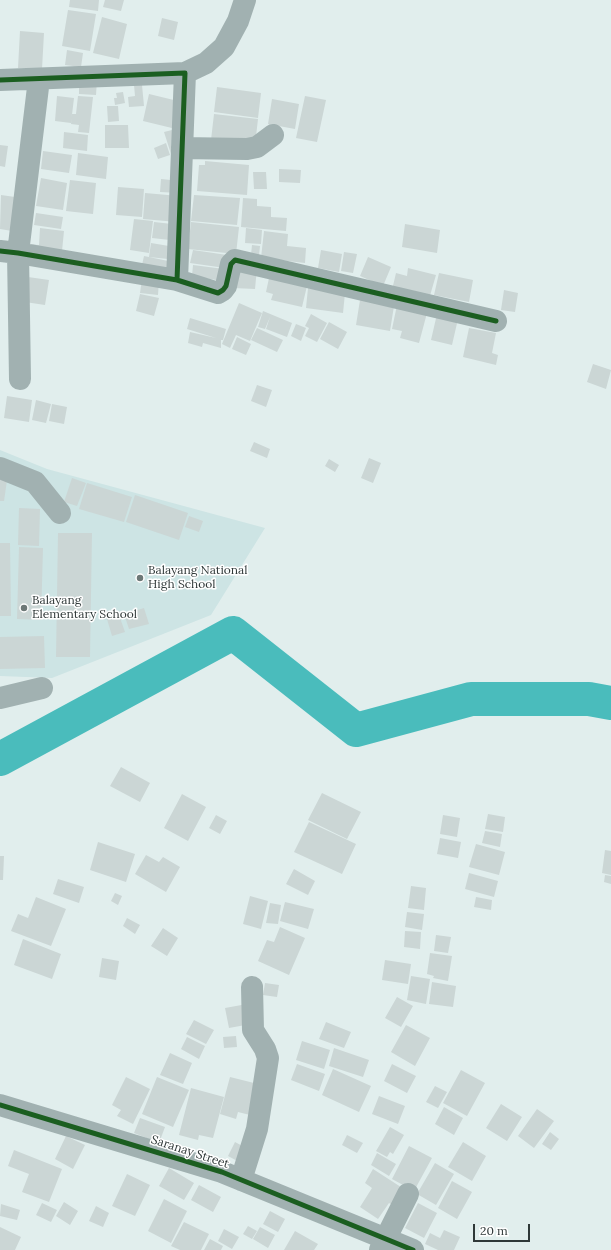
<!DOCTYPE html>
<style>
body{margin:0}
#map{position:relative;width:611px;height:1250px;overflow:hidden;background:#e1eeed;font-family:Lora,serif}
canvas{display:block}
.scale{position:absolute;left:473px;top:1224px;width:57px;height:18px;box-sizing:border-box;border:2px solid #2f3838;border-top:0;padding-left:5px;font-size:12px;line-height:14px;white-space:nowrap;color:#2f3838;-webkit-text-stroke:3px #fff;paint-order:stroke}
</style>
<div id="map">
<canvas width="611" height="1250"></canvas>
<div class="scale">20 m</div>
</div>
<script>
const ctx = document.querySelector('canvas').getContext('2d');
ctx.lineJoin = 'round';
function fill(path, color) { ctx.fillStyle = color; ctx.fill(path, 'evenodd'); }
const toPath = rows => new Path2D(rows.map(r => 'M' + r).join(''));
function stroke(path, color, width, dash) { ctx.strokeStyle = color; ctx.lineWidth = width; ctx.lineCap = dash ? 'butt' : 'round'; ctx.setLineDash(dash || []); ctx.stroke(path); }
function drawText(font, color, halo, rows, align = 'center') {
  ctx.font = font + ' Lora,serif'; ctx.lineWidth = 3; ctx.setLineDash([]); ctx.textBaseline = 'middle'; ctx.strokeStyle = halo; ctx.fillStyle = color; for (const [text, x, y, turn = 0] of rows) {
    ctx.save(); ctx.translate(x, y); ctx.rotate((+turn || 0) * Math.PI / 180); ctx.textAlign = isNaN(turn) ? turn : align; if (halo) ctx.strokeText(text, 0, 0); ctx.fillText(text, 0, 0); ctx.restore();
  }
}
fill(toPath([
 [0,450,47,469,265,528,211,615,52,678,0,676]
]), '#cde4e4');
stroke(toPath([
 [0,759,233,633,356,730,471,699,589,699,611,703]
]), '#4abcbc', 34);
fill(toPath([
 [70,0,99,0,98,11,69,7],
 [105,0,124,0,121,11,103,7],
 [68,10,96,14,90,51,62,46],
 [102,17,127,24,119,59,93,53],
 [162,18,178,22,174,40,158,36],
 [20,31,44,33,42,69,18,68],
 [67,50,83,53,81,67,65,65],
 [79,79,97,80,96,95,79,94],
 [134,85,142,85,144,106,129,107,128,97,135,96],
 [217,87,261,93,258,118,214,112],
 [123,92,125,103,115,105,114,98,117,98,116,93],
 [149,94,182,102,176,129,143,121],
 [57,96,74,98,71,123,55,121],
 [78,96,93,97,89,133,78,132,79,125,71,124,72,114,76,114],
 [305,96,326,100,317,142,296,138],
 [272,99,299,104,295,129,268,124],
 [107,106,118,106,119,121,108,122],
 [214,114,258,119,255,145,211,140],
 [105,125,128,125,129,148,105,148],
 [176,129,171,154,164,132],
 [64,132,88,135,87,151,63,148],
 [166,143,170,155,158,159,154,148],
 [0,145,8,146,5,167,0,166],
 [43,151,72,155,69,173,41,169],
 [78,153,108,157,106,179,76,175],
 [205,161,249,165,247,195,197,191,199,165,205,165],
 [279,169,301,170,300,183,279,182],
 [253,172,266,172,267,189,254,189],
 [41,178,67,183,63,210,36,206],
 [161,179,180,181,179,193,160,192],
 [70,180,96,183,93,214,66,211],
 [118,187,144,189,142,217,116,215],
 [145,193,179,196,177,222,143,219],
 [1,195,15,197,12,231,0,229],
 [194,195,240,198,237,225,191,221],
 [243,198,257,199,257,206,271,207,271,217,287,218,286,231,241,227],
 [36,213,63,217,61,229,34,225],
 [134,219,153,221,149,253,130,250],
 [154,222,172,224,170,240,152,238],
 [191,222,239,227,236,254,188,249],
 [405,224,440,230,437,253,402,247],
 [40,228,64,231,62,251,28,244,39,245],
 [246,228,262,230,261,244,245,243],
 [264,231,288,234,287,246,306,248,305,263,261,258],
 [151,243,169,246,168,259,149,257],
 [252,245,260,246,259,255,251,255],
 [193,250,227,255,225,268,190,263],
 [321,250,342,254,339,272,318,268],
 [344,252,357,254,353,273,341,271],
 [144,256,173,262,171,270,142,265],
 [368,257,391,267,383,286,360,276],
 [193,265,224,269,222,281,192,276],
 [234,266,257,268,255,289,233,288],
 [408,268,436,275,429,299,392,290,396,273,407,276],
 [439,273,473,280,469,302,434,295],
 [28,277,49,280,45,305,25,302],
 [269,278,307,286,302,307,271,300,273,294,266,292],
 [142,279,159,281,158,295,140,293],
 [308,288,345,293,343,313,306,308],
 [504,290,518,293,515,312,501,310],
 [140,294,159,298,154,316,136,311],
 [360,300,394,306,390,331,356,325],
 [239,303,262,313,250,341,236,335,230,348,222,344],
 [397,305,427,313,419,343,400,338,402,331,392,329],
 [263,311,292,323,287,337,266,329,270,317,265,329,258,327],
 [311,314,327,323,317,342,305,336,309,328,305,326],
 [437,314,458,319,452,345,431,340],
 [190,318,226,329,223,340,221,340,221,348,203,343,202,347,188,343,190,332,216,338,187,329],
 [329,322,347,332,338,349,320,339],
 [296,324,306,328,301,341,291,336],
 [257,328,283,340,277,352,251,340],
 [469,328,496,333,492,353,498,355,496,365,463,357],
 [237,337,251,344,246,355,232,349],
 [593,364,611,370,606,389,587,382],
 [257,385,272,390,266,407,251,401],
 [7,396,32,400,29,422,4,418],
 [36,400,51,404,46,423,32,420],
 [52,404,67,407,64,424,49,421],
 [254,442,270,449,267,458,250,451],
 [369,458,381,463,373,483,361,478],
 [329,459,339,465,335,472,325,466],
 [72,478,86,483,77,506,64,502],
 [0,480,7,480,4,501,0,501],
 [87,483,132,497,124,522,79,509],
 [135,495,188,513,179,540,126,522],
 [19,508,40,509,39,546,18,545],
 [189,516,203,521,199,532,185,527],
 [58,533,92,533,90,657,56,657],
 [0,543,10,543,11,616,0,616],
 [19,547,43,548,41,620,17,619],
 [144,608,149,624,129,629,124,614],
 [119,615,125,632,112,636,107,619],
 [44,636,45,668,0,669,0,637],
 [121,767,150,783,140,802,110,786],
 [322,793,361,812,347,839,308,820],
 [182,794,206,807,188,841,164,828],
 [488,814,505,817,503,832,485,829],
 [216,815,227,821,220,834,209,828],
 [443,815,460,818,457,837,440,834],
 [309,822,356,844,342,874,294,852],
 [485,831,502,834,500,847,482,843],
 [440,838,461,842,458,858,437,854],
 [98,842,135,854,126,882,90,870],
 [476,844,505,852,499,875,469,867],
 [605,850,611,851,611,875,602,873],
 [146,855,159,862,163,857,180,867,166,892,135,874],
 [0,856,4,856,3,880,0,880],
 [294,869,315,881,308,895,286,884],
 [469,873,498,881,494,897,465,889],
 [605,875,611,876,611,884,604,882],
 [58,879,84,887,79,903,53,894],
 [411,886,426,888,424,910,408,908],
 [115,893,122,896,118,905,111,901],
 [250,896,268,901,261,929,243,924],
 [36,897,66,909,51,946,11,931,18,914,28,918],
 [476,897,492,900,491,910,474,907],
 [285,902,314,909,308,929,280,921],
 [270,903,281,905,278,924,266,923],
 [407,912,424,914,422,930,405,927],
 [127,918,140,925,135,934,123,926],
 [280,927,305,938,289,975,258,961,267,940,274,942],
 [163,928,178,938,167,956,151,946],
 [405,931,421,932,420,949,404,947],
 [436,935,451,937,448,953,434,951],
 [23,939,61,954,52,979,14,965],
 [430,953,452,956,448,981,433,978,434,976,427,974],
 [102,958,119,961,116,980,99,977],
 [385,960,411,964,408,984,382,980],
 [411,976,430,979,426,1004,407,1000],
 [432,982,456,986,453,1007,429,1004],
 [265,983,279,985,277,997,263,995],
 [397,997,413,1006,401,1027,385,1018],
 [247,1004,251,1024,229,1028,225,1008],
 [194,1020,214,1030,206,1044,186,1034],
 [326,1022,351,1032,344,1048,319,1039],
 [406,1025,430,1038,415,1066,391,1052],
 [236,1036,237,1047,224,1048,223,1037],
 [187,1037,205,1046,199,1059,181,1049],
 [302,1041,330,1050,324,1069,296,1060],
 [334,1048,369,1060,363,1077,329,1066],
 [170,1053,192,1063,183,1084,160,1075],
 [297,1064,325,1074,319,1091,291,1080],
 [392,1064,416,1076,407,1093,384,1081],
 [333,1069,371,1086,359,1112,322,1095],
 [461,1070,485,1083,467,1116,443,1103],
 [126,1077,150,1089,133,1124,117,1116,121,1110,112,1105],
 [157,1077,189,1090,173,1127,142,1114],
 [230,1077,258,1084,250,1115,238,1112,236,1119,220,1114],
 [435,1086,447,1092,438,1108,426,1102],
 [191,1088,224,1097,213,1138,199,1135,198,1140,179,1135],
 [379,1096,405,1106,398,1124,372,1114],
 [501,1104,522,1117,507,1141,486,1128],
 [444,1107,463,1118,454,1135,435,1124],
 [537,1109,554,1121,534,1148,518,1136],
 [140,1118,165,1127,159,1143,134,1133],
 [390,1127,404,1135,393,1154,390,1152,387,1157,376,1151,379,1146,385,1150,379,1146],
 [550,1132,559,1139,551,1150,542,1144],
 [347,1135,363,1143,357,1153,342,1145],
 [66,1136,85,1145,73,1169,55,1159],
 [235,1142,248,1149,241,1163,228,1156],
 [463,1142,486,1156,472,1181,448,1167],
 [409,1146,432,1158,414,1191,392,1179],
 [14,1150,62,1169,49,1202,22,1192,29,1174,8,1166],
 [377,1153,396,1164,389,1176,371,1165],
 [435,1163,454,1174,436,1205,417,1194],
 [169,1168,194,1183,184,1200,159,1186],
 [373,1169,404,1189,394,1206,389,1203,378,1219,360,1207,372,1188,365,1183],
 [127,1174,150,1185,135,1216,112,1206],
 [452,1181,472,1192,457,1219,438,1208],
 [199,1185,221,1197,213,1212,191,1200],
 [164,1199,187,1211,171,1243,148,1231],
 [64,1202,78,1211,70,1225,56,1216],
 [42,1203,57,1210,51,1222,36,1215],
 [418,1203,437,1213,424,1238,405,1228],
 [1,1204,20,1210,17,1220,0,1216],
 [96,1206,109,1213,103,1227,89,1221],
 [270,1211,285,1219,278,1232,263,1224],
 [184,1222,209,1234,201,1250,180,1250,171,1246],
 [248,1226,257,1231,252,1239,243,1234],
 [0,1227,21,1237,15,1250,0,1250],
 [260,1227,275,1235,268,1248,253,1239],
 [224,1229,239,1237,232,1249,218,1241],
 [444,1230,460,1237,454,1250,438,1250,425,1244,430,1233,440,1238],
 [295,1231,318,1244,314,1250,284,1250],
 [210,1239,223,1246,221,1250,204,1250]
]), '#cbd6d5');
stroke(toPath([
 [185,73,206,63,224,47,238,21,245,0],
 [0,80,185,73,177,280,18,253,0,251],
 [182,148,247,149,257,147,273,135],
 [177,280,218,293,223,290,226,286,231,264,235,260,496,321],
 [20,379,18,253,39,79],
 [0,468,35,482,60,513],
 [0,698,42,688],
 [0,1105,222,1172,413,1250],
 [241,1180,257,1129,268,1058,265,1049,253,1030,252,987],
 [380,1250,408,1194]
]), '#a1b1b1', 22);
stroke(toPath([
 [0,80,185,73,177,280,18,253,0,251],
 [177,280,218,293,223,290,226,286,231,264,235,260,496,321],
 [0,1105,222,1172,413,1250]
]), '#1b5e20', 5);
for (const [x, y, r, color] of [
 [140,578,4,"#6d7877"],
 [24,608,4,"#6d7877"]
]) { const dot = new Path2D(); dot.arc(x, y, r, 0, 2 * Math.PI); ctx.fillStyle = color; ctx.fill(dot); stroke(dot, '#fff', 1.5); }
drawText('12px', '#2f3838', '#fff', [
 ["Balayang National",148,571],
 ["High School",148,585],
 ["Balayang",32,601],
 ["Elementary School",32,615]
], 'left');
drawText('12px', '#2f3838', '#fff', [
 ["Saranay Street",190,1152,18]
]);
</script>
